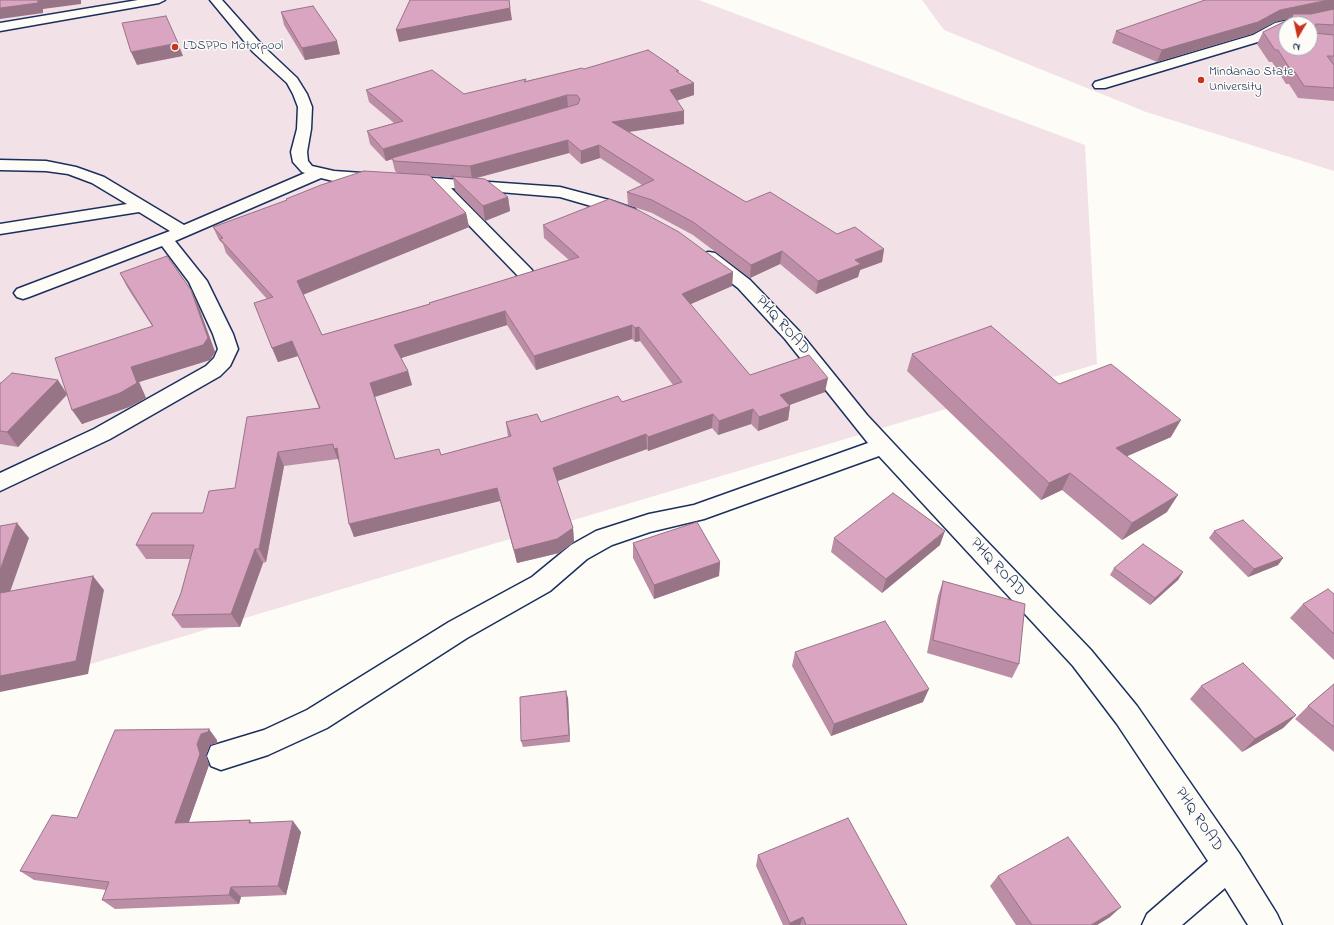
<!DOCTYPE html>
<style>
body{margin:0}
#map{position:relative;width:1334px;height:925px;overflow:hidden;background:#fdfcf7;font-family:"Indie Flower",sans-serif}
canvas{display:block}
.north{position:absolute;left:1278px;top:16px;width:40px;height:40px;box-sizing:border-box;background:#fdfcf7;border:1px solid #a3aaba;border-radius:50%;rotate:189deg;font-size:11px;font-weight:700;line-height:16px;text-align:center;color:#1b2f5e}
.north::after{content:'';display:block;margin:auto;width:14px;height:18px;background:#c8321e;clip-path:polygon(50% 0,100% 100%,50% 72%,0 100%)}
</style>
<div id="map">
<canvas width="1334" height="925"></canvas>
<div class="north">N</div>
</div>
<script>
const ctx = document.querySelector('canvas').getContext('2d');
ctx.lineJoin = 'round';
function fill(path, color) { ctx.fillStyle = color; ctx.fill(path, 'evenodd'); }
const toPath = rows => new Path2D(rows.map(r => 'M' + r).join(''));
function stroke(path, color, width, dash) { ctx.strokeStyle = color; ctx.lineWidth = width; ctx.lineCap = dash ? 'butt' : 'round'; ctx.setLineDash(dash || []); ctx.stroke(path); }
function drawText(font, color, halo, rows, align = 'center') {
  ctx.font = font + ' "Indie Flower",sans-serif'; ctx.lineWidth = 3; ctx.setLineDash([]); ctx.textBaseline = 'middle'; ctx.strokeStyle = halo; ctx.fillStyle = color; for (const [text, x, y, turn = 0] of rows) {
    ctx.save(); ctx.translate(x, y); ctx.rotate((+turn || 0) * Math.PI / 180); ctx.textAlign = isNaN(turn) ? turn : align; if (halo) ctx.strokeText(text, 0, 0); ctx.fillText(text, 0, 0); ctx.restore();
  }
}
fill(toPath([
 [0,0,699,0,1085,145,1097,364,0,691],
 [922,0,1334,0,1334,171,1146,112,944,30],
 [1286,24,1310,24,1310,48,1286,48]
]), '#f2e2e7');
const minor = toPath([
 [138,0,165,0,159,3,0,31,0,23,138,0],
 [210,0,222,0,263,46,297,78,307,94,312,107,311,129,307,152,308,161,312,166,334,171,560,187,609,200,635,209,637,212,635,215,629,217,560,197,451,188,531,269,534,273,531,277,525,278,519,277,432,187,333,181,321,178,175,241,207,281,233,334,238,349,230,366,220,376,110,439,0,491,0,473,94,429,206,366,214,358,218,349,213,334,189,282,162,246,29,297,23,299,17,297,14,293,17,289,170,231,139,212,0,234,0,224,127,204,92,183,68,174,46,171,0,170,0,160,46,161,76,167,104,177,184,225,305,173,302,172,293,162,291,152,297,129,298,107,293,94,287,83,253,52,210,0],
 [1334,10,1334,18,1305,24,1286,24,1286,28,1261,41,1105,88,1095,88,1093,85,1095,82,1253,35,1275,23,1334,10],
 [709,252,715,253,750,280,799,331,867,415,910,461,1091,650,1137,706,1239,853,1277,914,1282,925,1248,925,1225,888,1182,925,1142,925,1147,914,1208,861,1117,724,1073,666,879,456,704,519,650,532,612,545,587,559,550,591,467,638,327,728,268,755,221,770,211,766,207,756,211,746,264,730,307,710,449,622,532,577,571,545,596,531,649,514,694,505,868,443,785,339,738,288,703,261,700,257,703,253,709,252]
]);
stroke(minor, '#1b2f5e', 3);
fill(minor, '#fdfcf7');
fill(toPath([
 [1334,9,1334,101,1298,98,1289,84,1286,84,1272,62,1269,62,1257,44,1263,32,1291,18,1275,22,1252,34,1157,62,1112,43,1116,31],
 [281,12,340,54,305,60,284,25],
 [584,69,679,73,694,95,676,100,684,111,684,124,629,132,746,202,837,234,884,249,882,262,860,270,858,277,816,294,780,264,750,278,693,235,652,213,628,205,627,192,642,185,600,158,581,164,569,153,477,178,508,197,510,211,485,221,455,190,453,178,430,176,466,213,469,227,303,295,322,335,429,304,429,303,569,260,544,238,543,225,733,272,732,286,690,304,750,375,825,392,789,405,790,406,788,420,758,431,751,424,718,435,712,428,648,451,647,449,557,481,573,528,574,542,559,553,517,563,500,501,354,537,340,462,338,459,284,466,266,562,263,563,240,627,182,628,172,615,181,593,191,559,146,559,136,545,203,513,235,488,319,408,298,356,278,362,254,303,267,299,226,253,223,244,219,240,213,227,286,201,286,199,397,173,395,171,392,159,386,161,370,144,367,131,394,123,369,102,366,90,464,94,526,79,526,81],
 [507,325,536,370,632,339,635,342,640,341,673,385,622,402,541,422,506,422,508,437,441,455,395,459,375,397,412,385,408,371,401,358],
 [120,273,191,290,198,305,215,352,210,360,139,382,146,398,129,407,82,424,67,395,18,447,0,444,0,383,67,393,152,326,127,287],
 [912,354,1059,384,1171,437,1127,456,1167,512,1122,540,1062,490,1041,500,907,371],
 [1214,531,1283,558,1278,565,1248,577,1209,538],
 [834,538,940,545,882,593,831,552],
 [633,543,720,562,719,576,654,599,633,558],
 [1114,568,1183,572,1178,580,1150,605,1110,575],
 [943,581,1019,664,1012,678,927,653,938,596],
 [1334,594,1334,660,1290,618,1303,604],
 [795,652,923,702,831,736,792,666],
 [1334,684,1334,752,1295,719,1308,706],
 [1201,686,1296,715,1283,728,1242,752,1190,699],
 [568,698,570,742,523,747,521,741],
 [217,740,217,743,210,745,206,755,209,765,189,822,250,820,252,823,301,832,286,895,241,897,239,904,115,909,102,900,106,890,34,880,20,871,77,818],
 [758,855,907,925,783,925,756,866],
 [998,876,1110,917,1097,925,1016,925,990,886]
]), '#bb8ea6');
fill(toPath([
 [38,0,81,0,81,4,43,9,43,13,0,19,0,8],
 [509,0,512,20,399,42,396,30],
 [1328,0,1334,0,1334,9,1292,18,1293,14,1291,18,1275,22,1252,34,1157,62,1162,50,1280,10],
 [337,41,340,54,305,60,302,48],
 [178,43,183,56,137,65,131,52],
 [694,83,694,95,670,103,670,90],
 [567,95,568,108,386,161,383,149],
 [684,111,684,124,612,134,612,122],
 [568,140,569,153,472,179,470,166],
 [599,145,600,158,581,164,581,151],
 [508,197,510,211,485,221,483,206],
 [466,213,469,227,302,295,297,281],
 [884,249,882,262,860,270,858,277,816,294,818,281,855,260],
 [782,251,780,264,750,278,751,265],
 [733,272,732,286,682,308,682,294],
 [191,290,198,305,215,352,210,360,139,382,146,398,129,407,82,424,72,410,131,367],
 [505,311,507,325,398,359,394,345],
 [632,325,632,339,536,370,534,356],
 [639,327,640,341,635,342,635,328],
 [292,341,298,356,278,362,272,348],
 [408,371,412,385,374,397,370,383],
 [828,378,825,392,779,409,780,395],
 [58,380,67,394,18,447,7,432],
 [790,406,788,420,758,431,759,417],
 [753,409,751,424,718,435,719,421],
 [713,414,712,428,648,451,648,437],
 [1181,420,1171,437,1107,465,1116,448],
 [646,434,647,449,555,482,553,468],
 [337,448,339,463,334,449],
 [278,452,284,466,266,562,259,549],
 [1070,473,1062,490,1041,500,1049,483],
 [497,488,500,501,354,537,349,524],
 [1178,495,1167,512,1122,540,1132,523],
 [17,523,29,538,4,609,0,605,0,570],
 [573,528,574,542,559,553,517,563,514,550],
 [945,531,940,545,882,593,886,579],
 [255,549,263,563,240,627,231,614],
 [1283,558,1278,565,1248,577,1254,569],
 [720,562,719,576,654,599,654,585],
 [1183,572,1178,580,1150,605,1155,598],
 [93,576,104,590,88,674,0,692,0,676],
 [929,689,923,702,831,736,834,724],
 [566,691,568,698,570,742,569,735],
 [1296,715,1283,728,1242,752,1255,739],
 [209,729,217,740,217,743,210,745,206,755,209,765,185,833,175,823,197,744,201,734],
 [293,821,301,832,286,895,278,886],
 [231,887,241,897,239,904,229,895],
 [1121,907,1110,917,1097,925,1091,925],
 [803,917,800,925,789,925,790,923]
]), '#987487');
const building = toPath([
 [0,0,38,0,38,3,0,8,0,0],
 [410,0,509,0,510,8,396,30,410,0],
 [1205,0,1328,0,1280,10,1258,22,1162,50,1116,31,1205,0],
 [313,6,337,41,302,48,281,12,313,6],
 [1334,9,1334,25,1316,24,1314,33,1334,35,1334,56,1327,56,1334,65,1334,88,1304,86,1295,72,1292,72,1278,50,1275,50,1263,32,1292,18,1293,14,1311,14,1334,9],
 [1286,24,1310,24,1310,48,1286,48,1286,24],
 [166,16,178,43,131,52,122,23,166,16],
 [648,50,679,71,676,71,694,83,670,90,684,111,612,122,746,202,770,192,837,234,855,227,884,249,855,260,861,264,818,281,782,251,751,265,693,222,652,200,627,192,654,180,599,145,581,151,568,140,470,166,394,161,392,158,578,104,580,99,577,95,567,95,383,149,367,131,403,121,366,90,432,70,464,94,526,79,524,82,582,68,584,69,648,50],
 [364,171,429,175,466,213,297,281,322,335,430,304,429,303,579,257,543,225,609,199,638,210,679,232,733,272,682,294,750,375,809,355,828,378,780,395,790,406,759,417,753,409,719,421,713,414,648,437,646,434,553,468,573,528,557,539,514,550,497,488,349,524,337,448,334,449,333,444,278,452,259,549,255,549,231,614,172,615,181,593,194,545,136,545,152,513,203,513,209,491,235,488,247,417,320,408,292,341,272,348,254,303,273,297,220,239,223,238,213,227,287,200,286,199,321,185,364,171],
 [505,311,534,356,632,325,635,328,639,327,682,382,622,402,618,396,541,422,537,414,506,422,511,436,441,455,439,449,395,459,370,383,408,371,394,345,505,311],
 [452,176,485,179,508,197,483,206,452,176],
 [167,256,191,290,208,338,203,345,131,367,137,383,120,393,72,410,55,358,153,326,120,273,167,256],
 [991,326,1059,384,1111,364,1181,420,1116,448,1178,495,1132,523,1070,473,1049,483,912,354,991,326],
 [12,373,58,380,7,432,0,431,0,383,1,383,12,373],
 [893,493,945,531,886,579,834,538,893,493],
 [1243,520,1283,558,1254,569,1214,531,1243,520],
 [697,522,720,562,654,585,633,543,697,522],
 [17,523,0,570,0,526,17,523],
 [1143,544,1183,572,1155,598,1114,568,1143,544],
 [93,576,76,661,0,676,0,593,93,576],
 [943,581,1025,604,1019,664,933,640,943,581],
 [1328,589,1334,594,1334,634,1303,604,1328,589],
 [885,621,929,689,834,724,795,652,885,621],
 [1243,663,1296,715,1255,739,1201,686,1243,663],
 [1334,684,1334,727,1308,706,1334,684],
 [566,691,569,735,521,741,520,697,566,691],
 [209,729,208,732,201,734,197,744,200,754,175,823,250,820,249,823,293,821,278,886,231,887,229,895,102,900,109,882,20,871,52,815,77,818,115,730,209,729],
 [848,818,907,925,806,925,803,917,790,923,758,855,848,818],
 [1068,837,1121,907,1091,925,1032,925,998,876,1068,837]
]);
fill(building, '#d9a5c1');
stroke(building, '#987487', 1);
for (const [x, y, r, color] of [
 [175,47,4,"#c8321e"],
 [1201,80,4,"#c8321e"]
]) { const dot = new Path2D(); dot.arc(x, y, r, 0, 2 * Math.PI); ctx.fillStyle = color; ctx.fill(dot); stroke(dot, '#fdfcf7', 1.5); }
drawText('13px', '#1b2f5e', '#fdfcf7', [
 ["LDSPPO Motorpool",183,47],
 ["Mindanao State",1209,73],
 ["University",1209,88]
], 'left');
drawText('16px', '#1b2f5e', '#fdfcf7', [
 ["PHQ ROAD",782,326,48],
 ["PHQ ROAD",997,568,47],
 ["PHQ ROAD",1198,820,56]
]);
</script>
